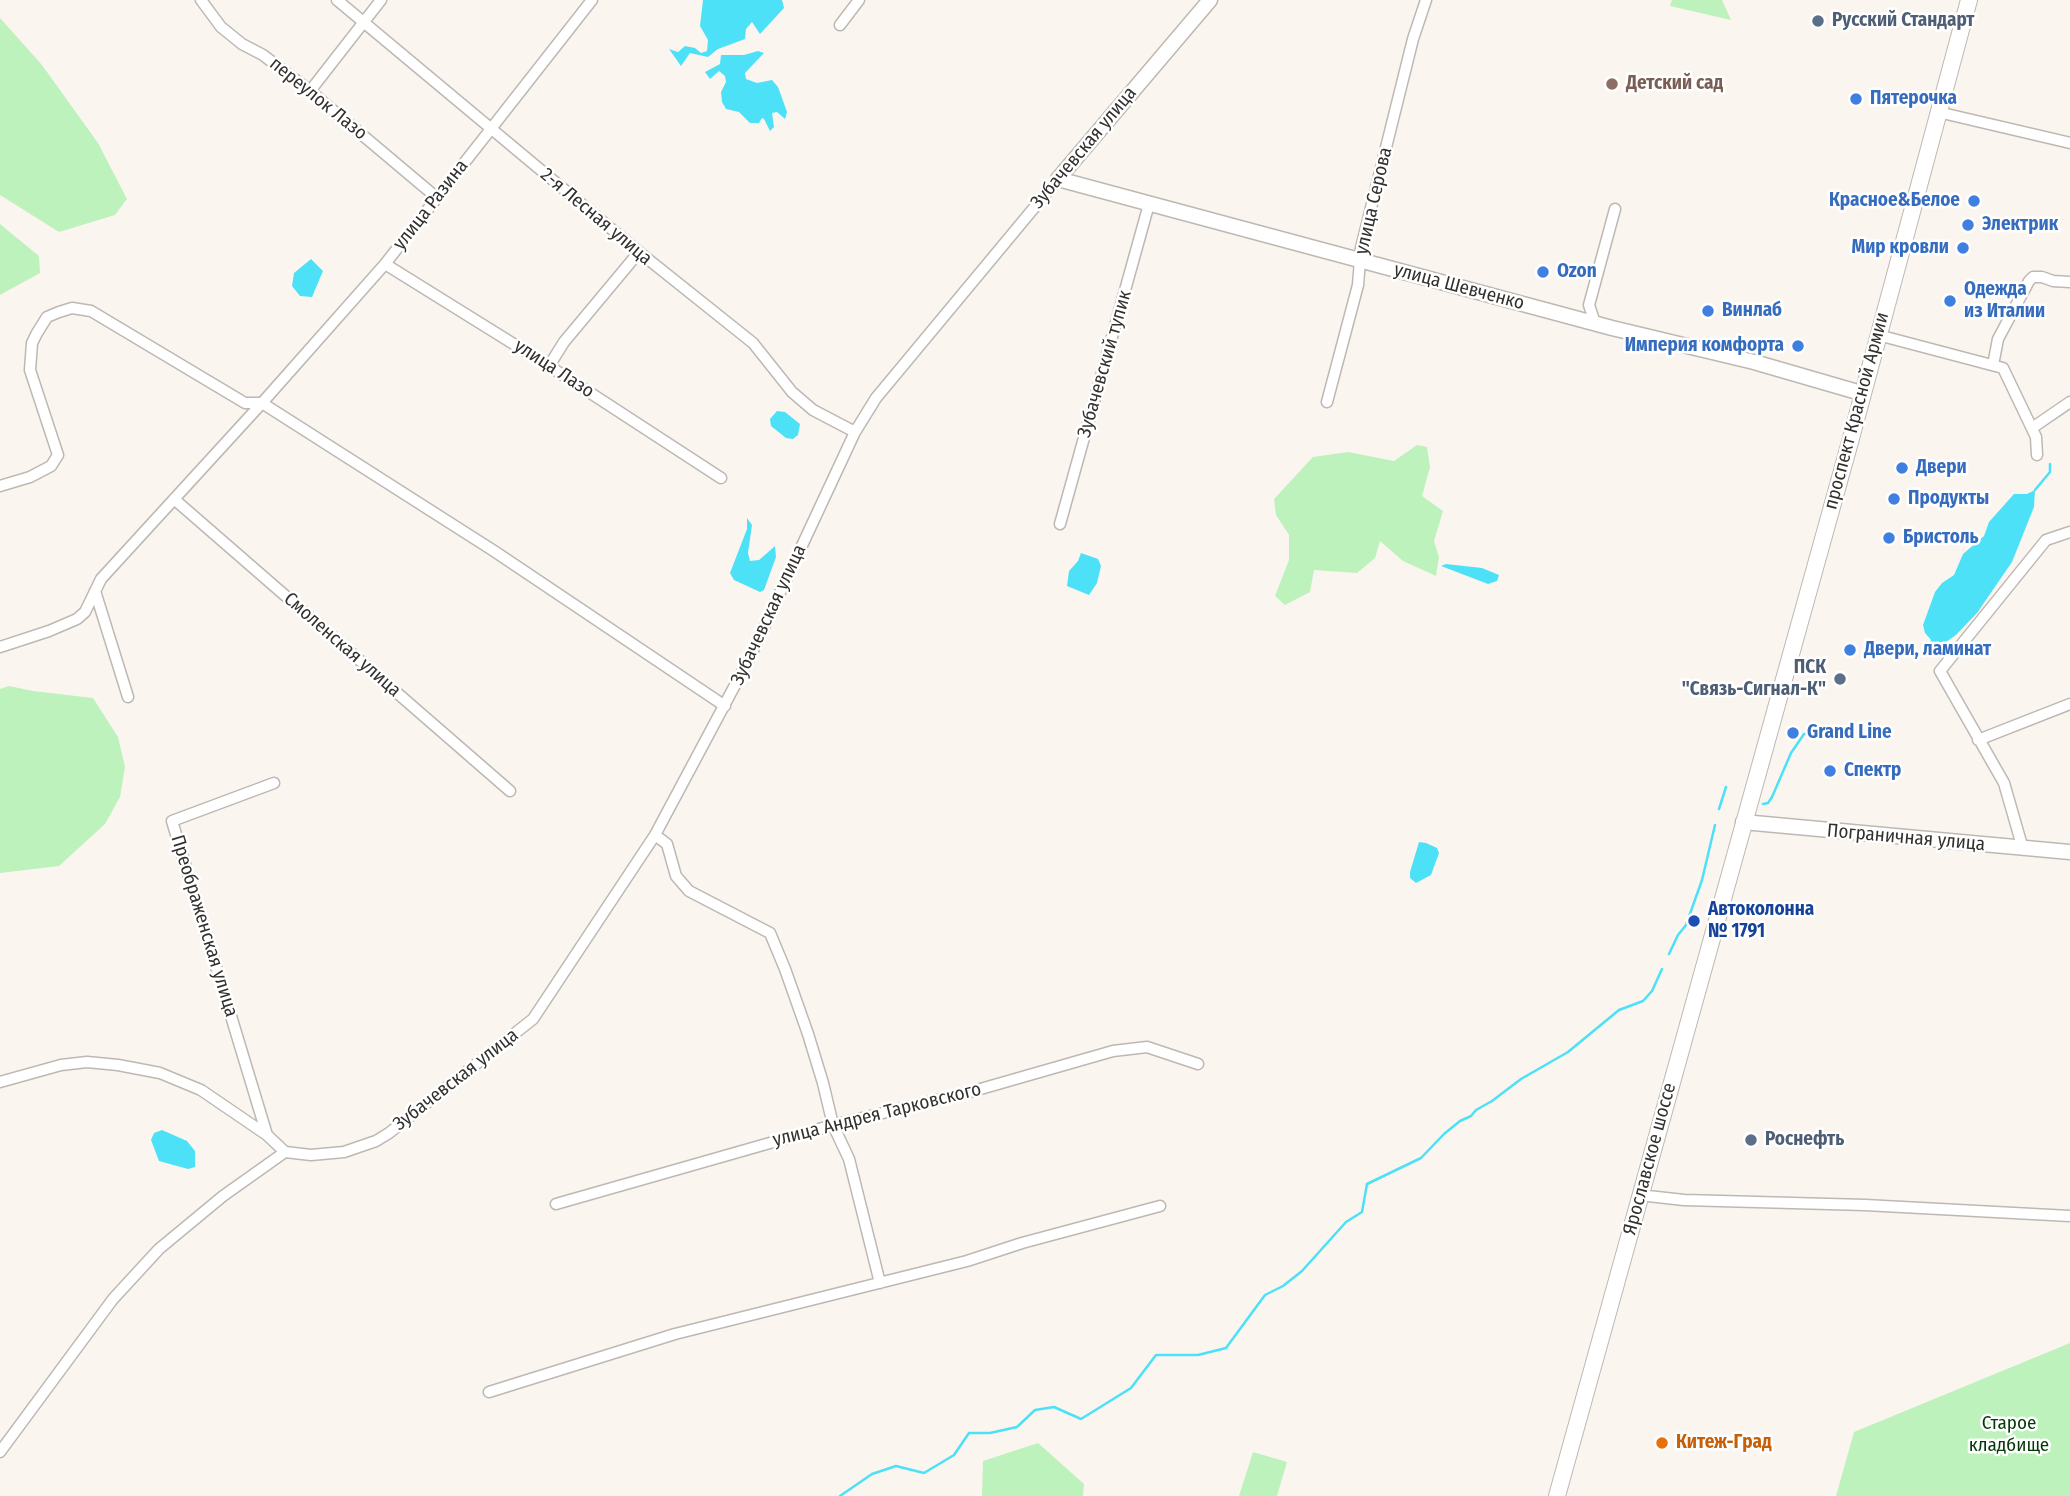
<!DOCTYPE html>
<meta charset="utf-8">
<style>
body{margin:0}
canvas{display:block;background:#fbf5f0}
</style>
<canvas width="2070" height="1496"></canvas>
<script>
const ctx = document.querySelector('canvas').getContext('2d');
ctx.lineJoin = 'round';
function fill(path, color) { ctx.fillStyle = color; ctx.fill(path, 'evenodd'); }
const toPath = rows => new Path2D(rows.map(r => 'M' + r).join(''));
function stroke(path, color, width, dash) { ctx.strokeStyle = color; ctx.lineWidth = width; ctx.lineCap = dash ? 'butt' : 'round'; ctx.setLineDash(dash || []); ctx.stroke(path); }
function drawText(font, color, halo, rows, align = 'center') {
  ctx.font = font + ' "Fira Sans Condensed",sans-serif'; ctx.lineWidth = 5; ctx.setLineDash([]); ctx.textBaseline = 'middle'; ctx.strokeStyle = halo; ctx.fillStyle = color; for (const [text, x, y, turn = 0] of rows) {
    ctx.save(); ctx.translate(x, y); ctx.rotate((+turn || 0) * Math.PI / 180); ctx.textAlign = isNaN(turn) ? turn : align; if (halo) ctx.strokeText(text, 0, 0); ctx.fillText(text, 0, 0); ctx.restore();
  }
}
fill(toPath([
 [1672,0,1722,0,1731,20,1670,6],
 [0,18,42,65,98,143,127,199,115,215,59,232,0,195],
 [0,224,39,256,40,273,0,295],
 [1417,445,1427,447,1430,467,1422,496,1443,511,1434,541,1439,557,1436,576,1403,561,1380,541,1375,558,1357,573,1314,570,1310,592,1285,605,1275,596,1289,560,1289,535,1276,515,1274,499,1313,457,1348,452,1394,461],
 [9,686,33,691,93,698,118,737,125,767,120,797,105,824,59,866,0,873,0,689],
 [2070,1343,2070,1496,1836,1496,1854,1432],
 [1038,1443,1084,1484,1083,1496,982,1496,983,1461],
 [1253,1452,1287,1462,1277,1496,1239,1496]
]), '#bdf2bc');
fill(toPath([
 [703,0,782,0,784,8,760,34,752,22,746,29,745,39,718,49,708,57,690,53,681,66,669,49,678,52,685,46,695,48,701,53,707,51,708,40,700,26],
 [758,51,764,53,745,73,746,79,757,83,772,80,778,87,787,112,785,119,777,112,772,113,774,127,770,131,764,119,762,118,759,123,750,123,739,112,726,109,722,102,721,92,726,82,725,76,719,71,710,79,705,72,720,64,721,55,744,55],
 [311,259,323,271,312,297,300,296,292,286,294,273],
 [777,411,785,412,800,424,798,435,793,439,786,438,771,426,770,419],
 [2035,490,2034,507,2012,562,1977,613,1956,635,1943,644,1932,641,1925,633,1923,625,1935,592,1942,583,1954,575,1963,554,1984,536,1989,522,2014,494,2027,494],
 [747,518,752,525,748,553,750,561,759,560,775,546,776,557,764,590,760,592,734,580,730,573,747,529],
 [1081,553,1098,559,1101,566,1097,583,1089,595,1067,586,1069,571,1078,561],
 [1446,564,1482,568,1499,575,1497,581,1488,584,1441,566],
 [1419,842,1426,843,1437,848,1439,853,1431,875,1416,883,1410,878,1410,872],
 [162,1130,187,1141,195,1151,195,1167,188,1169,159,1161,151,1140,154,1133]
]), '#4ce1f7');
stroke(toPath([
 [2035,490,2050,472,2050,464],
 [1926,649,1932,641],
 [1763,804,1768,803,1772,797,1791,753,1804,734,1813,734,1821,730],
 [1719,809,1726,787],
 [1669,954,1678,935,1686,925,1702,880,1715,825],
 [840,1496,872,1474,896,1466,924,1473,954,1455,969,1433,990,1433,1017,1427,1035,1410,1054,1407,1081,1419,1131,1388,1156,1355,1198,1355,1226,1348,1265,1295,1283,1286,1302,1271,1346,1222,1362,1212,1367,1184,1421,1158,1444,1134,1460,1121,1471,1116,1476,1110,1492,1101,1521,1079,1568,1052,1619,1010,1643,1001,1652,991,1662,969]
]), '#4ce1f7', 2.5);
const minor = toPath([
 [201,0,221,27,242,44,263,55,310,91,436,197],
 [337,0,639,252,753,343,792,392,813,410,855,432],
 [840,25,859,0],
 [310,91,381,0],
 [1938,112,2070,143],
 [385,264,549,366,721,478],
 [1595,323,1589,305,1615,209],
 [1878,335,2003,368,2036,437,2037,455],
 [1993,365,1998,339,2029,281,2033,277,2042,277,2053,281,2070,282],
 [549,366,564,342,639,252],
 [1327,402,1358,285,1361,248,1413,39,1426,0],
 [2032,428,2070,402],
 [0,486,30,477,51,466,58,455,30,370,32,343,37,333,47,317,59,312,72,308,91,311,245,403,262,403,494,551,725,706],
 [174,499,510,791],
 [1060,524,1149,204],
 [95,591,128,697],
 [0,647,49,631,77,619,85,612,101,579,262,403,385,264,592,0],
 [1978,740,2070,704],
 [655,835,667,844,676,876,689,891,770,933,785,969,808,1034,823,1083,833,1125,849,1159,880,1283],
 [2023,849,2004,783,1940,671,2046,540,2070,532],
 [0,1082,61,1065,87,1062,118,1065,160,1073,201,1090,267,1135,285,1152],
 [267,1135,172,821,274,783],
 [285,1152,311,1155,344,1152,376,1141,389,1133,533,1019,655,835,750,657,855,432,876,398,1058,179],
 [1639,1195,1684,1200,1865,1205,2070,1216],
 [556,1204,833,1125,970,1092,1113,1051,1147,1047,1198,1064],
 [489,1392,675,1334,967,1261,1022,1243,1160,1206],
 [0,1452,113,1299,159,1249,223,1196,285,1152]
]);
const tertiary = toPath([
 [1210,0,1058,179,1612,328,1754,362,1861,393],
 [1743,822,2070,852]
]);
const secondary = toPath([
 [1557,1496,1850,442,1969,0]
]);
stroke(minor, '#beb8b3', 13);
stroke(tertiary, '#beb8b3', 17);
stroke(secondary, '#beb8b3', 18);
stroke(minor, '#fff', 10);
stroke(tertiary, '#fff', 14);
stroke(secondary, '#fff', 16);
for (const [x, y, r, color] of [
 [1818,21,7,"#5c6f8a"],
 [1612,84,7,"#8d6e63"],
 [1856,99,7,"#3f7fe0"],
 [1974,201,7,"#3f7fe0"],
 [1968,225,7,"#3f7fe0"],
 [1963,248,7,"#3f7fe0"],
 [1543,272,7,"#3f7fe0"],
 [1950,301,7,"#3f7fe0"],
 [1708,311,7,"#3f7fe0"],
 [1798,346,7,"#3f7fe0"],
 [1902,468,7,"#3f7fe0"],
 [1894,499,7,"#3f7fe0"],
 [1889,538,7,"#3f7fe0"],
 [1850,650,7,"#3f7fe0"],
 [1840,679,7,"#5c6f8a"],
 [1793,733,7,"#3f7fe0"],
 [1830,771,7,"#3f7fe0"],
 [1694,921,7,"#1a4fb4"],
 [1751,1140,7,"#5c6f8a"],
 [1662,1443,7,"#e8710a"]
]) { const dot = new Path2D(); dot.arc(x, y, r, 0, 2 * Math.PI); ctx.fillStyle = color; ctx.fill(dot); stroke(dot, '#fff', 2.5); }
drawText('bold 19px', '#4e5e75', '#fff', [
 ["Русский Стандарт",1832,21],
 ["ПСК",1826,668,"right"],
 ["\"Связь-Сигнал-К\"",1826,690,"right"],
 ["Роснефть",1765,1140]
], 'left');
drawText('bold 19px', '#785e54', '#fff', [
 ["Детский сад",1626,84]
], 'left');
drawText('19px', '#33312e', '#fff', [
 ["переулок Лазо",318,99,39],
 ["Зубачевская улица",1084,148,-50],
 ["улица Серова",1374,201,-77],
 ["улица Разина",431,205,-52],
 ["2-я Лесная улица",596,217,40],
 ["улица Шевченко",1459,287,15],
 ["Зубачевский тупик",1105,364,-74],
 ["улица Лазо",554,369,33],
 ["проспект Красной Армии",1857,411,-75],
 ["Зубачевская улица",769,615,-65],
 ["Смоленская улица",342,645,41],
 ["Пограничная улица",1906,838,5],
 ["Преображенская улица",204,926,73],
 ["Зубачевская улица",456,1080,-38],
 ["улица Андрея Тарковского",877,1115,-14],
 ["Ярославское шоссе",1650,1159,-75]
]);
drawText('bold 19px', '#366cbe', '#fff', [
 ["Пятерочка",1870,99],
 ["Красное&Белое",1960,201,"right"],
 ["Электрик",1982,225],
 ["Мир кровли",1949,248,"right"],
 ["Ozon",1557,272],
 ["Одежда",1964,290],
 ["из Италии",1964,312],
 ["Винлаб",1722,311],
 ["Империя комфорта",1784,346,"right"],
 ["Двери",1916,468],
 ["Продукты",1908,499],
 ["Бристоль",1903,538],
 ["Двери, ламинат",1864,650],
 ["Grand Line",1807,733],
 ["Спектр",1844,771]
], 'left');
drawText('bold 19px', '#164399', '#fff', [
 ["Автоколонна",1708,910],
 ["№ 1791",1708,932]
], 'left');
drawText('19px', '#043908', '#fff', [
 ["Старое",2009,1424],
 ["кладбище",2009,1446]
]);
drawText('bold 19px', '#c56008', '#fff', [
 ["Китеж-Град",1676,1443]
], 'left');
</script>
